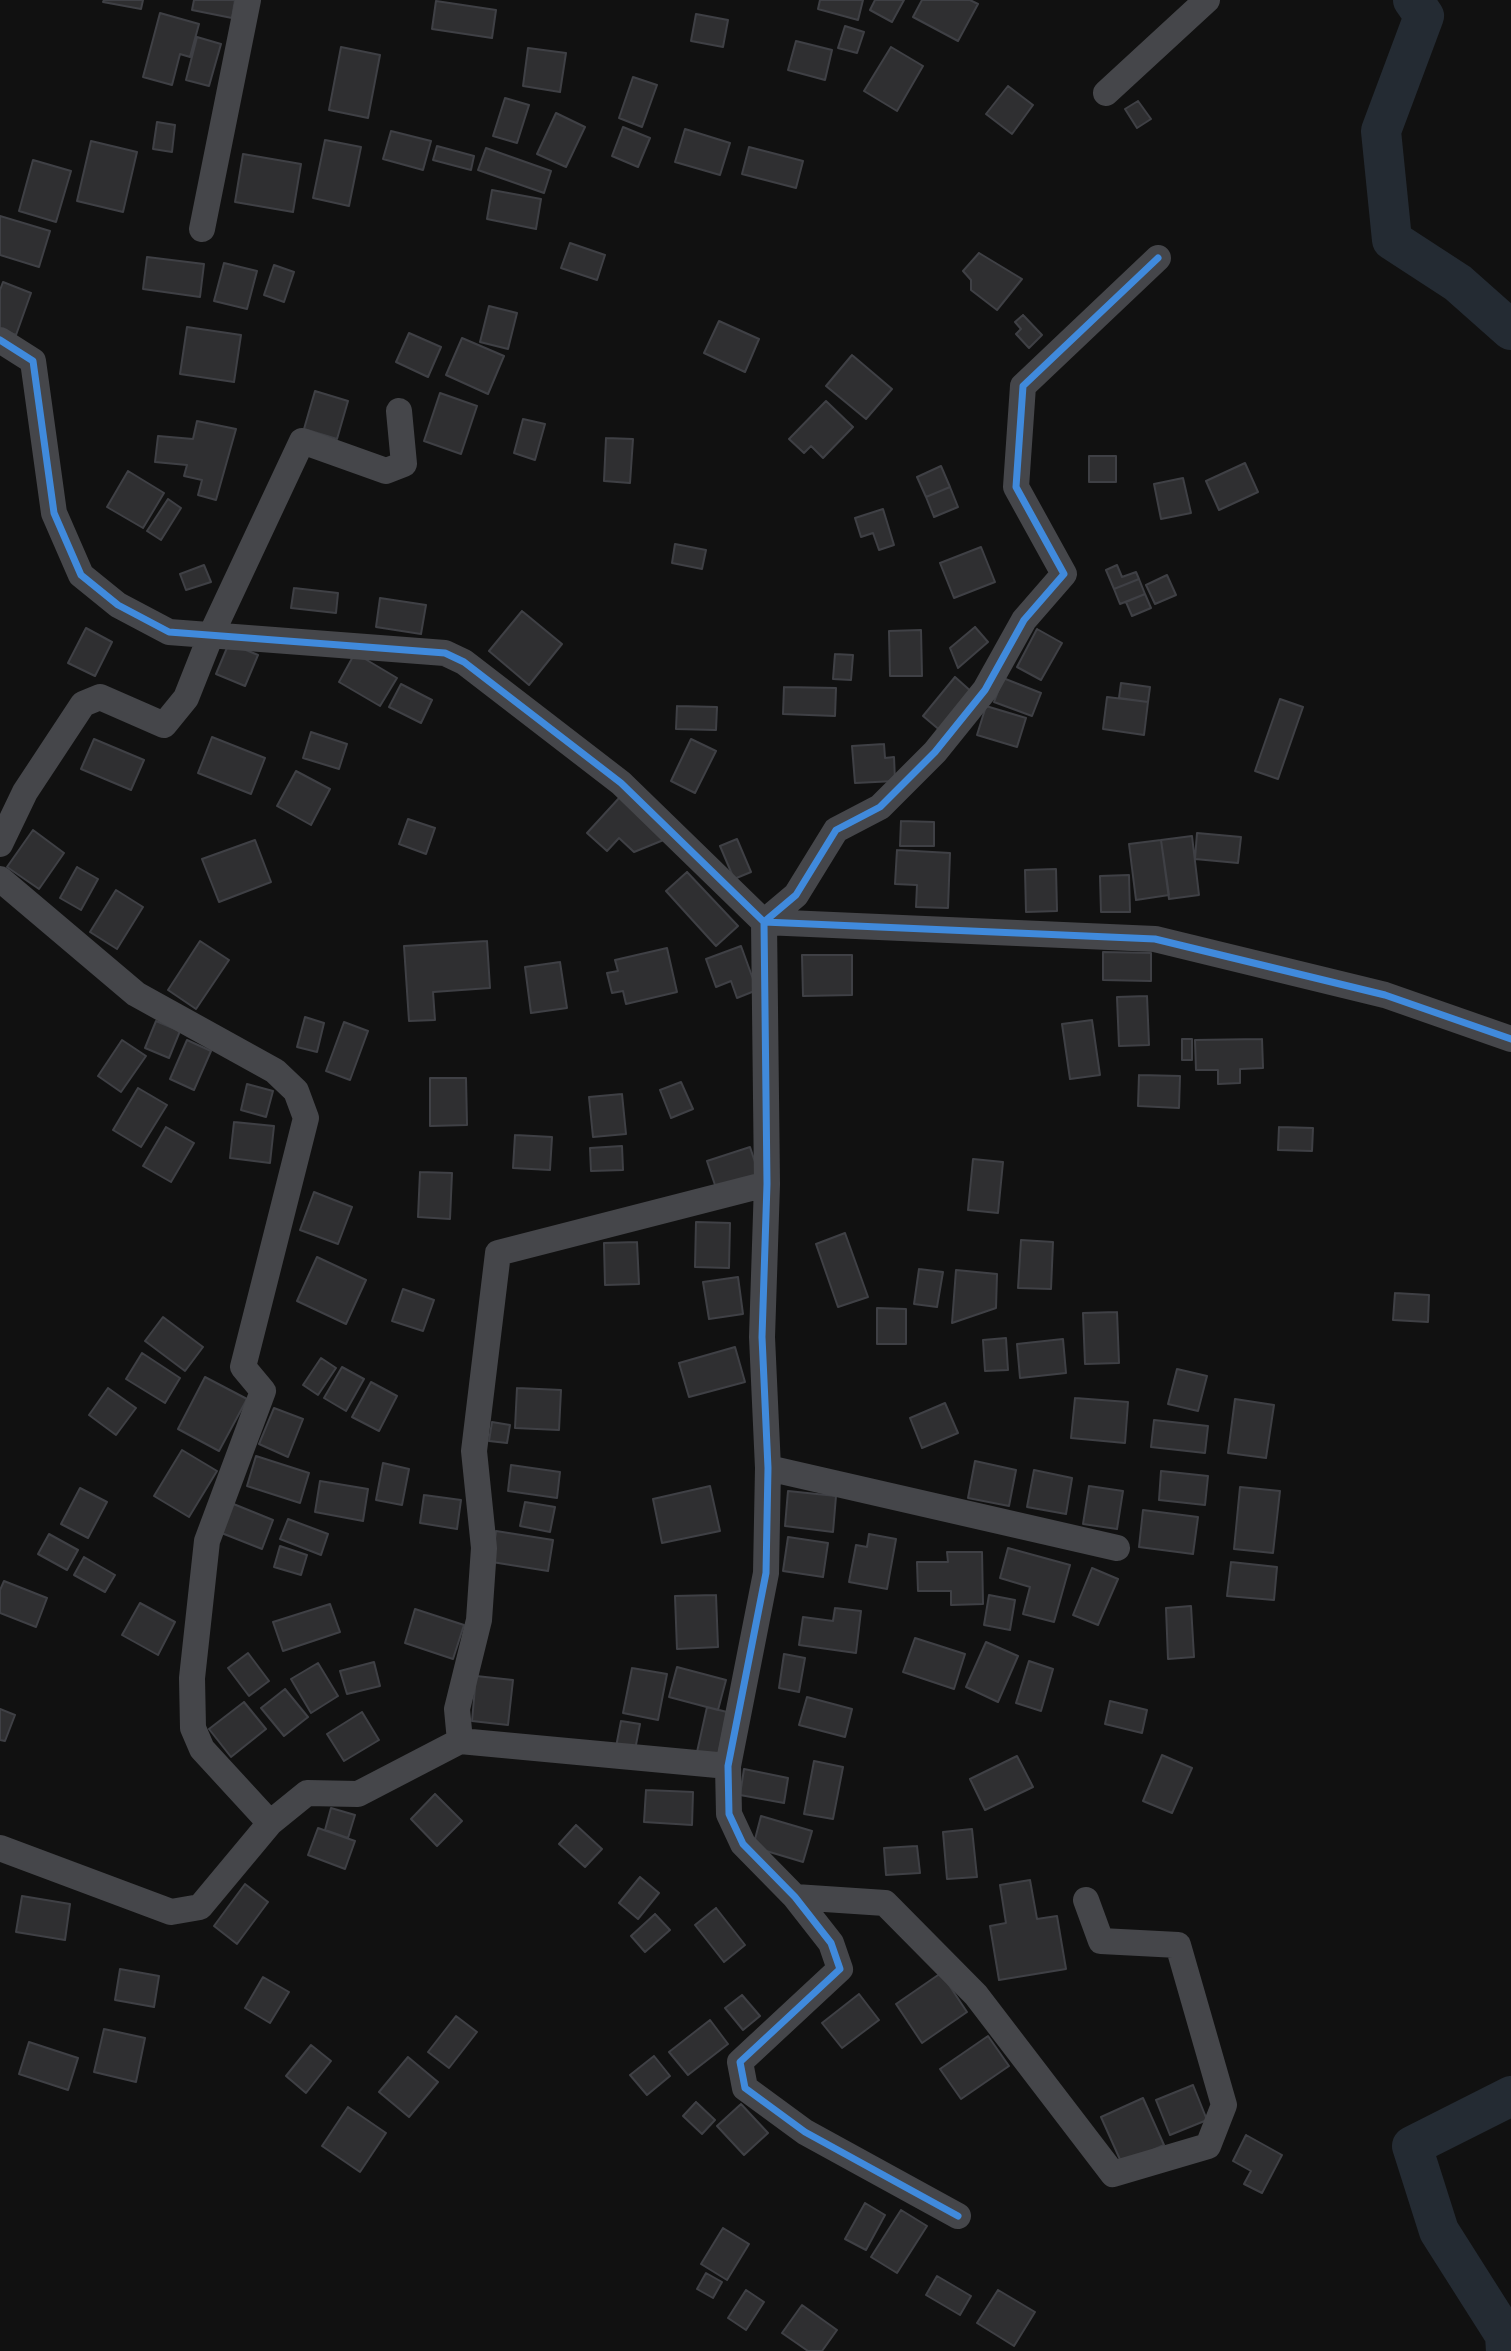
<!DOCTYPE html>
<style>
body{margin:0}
canvas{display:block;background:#111}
</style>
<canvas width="1511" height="2351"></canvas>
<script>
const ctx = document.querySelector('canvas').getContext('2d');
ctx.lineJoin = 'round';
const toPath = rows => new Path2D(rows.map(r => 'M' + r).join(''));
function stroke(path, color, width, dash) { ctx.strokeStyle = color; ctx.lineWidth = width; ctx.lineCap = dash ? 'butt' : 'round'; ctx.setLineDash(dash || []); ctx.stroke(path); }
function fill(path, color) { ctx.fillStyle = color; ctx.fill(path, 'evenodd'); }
stroke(toPath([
 [1413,0,1424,16,1381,131,1392,240,1458,283,1511,330],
 [1506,2351,1505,2335,1439,2231,1412,2146,1511,2096]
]), '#242b33', 40);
const building = toPath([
 [104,0,143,0,141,9,103,2,104,0],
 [194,0,235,0,232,18,192,10,194,0],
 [820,0,863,0,858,20,818,9,820,0],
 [875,0,904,0,892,22,870,10,875,0],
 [922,0,970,0,978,4,958,41,913,17,922,0],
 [436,1,496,10,492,38,432,29,436,1],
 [160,13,199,24,190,57,180,54,172,85,143,77,160,13],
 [696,14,728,20,723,47,691,41,696,14],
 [845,26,864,32,857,53,838,48,845,26],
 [197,37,221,44,209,86,186,80,197,37],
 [796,41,832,50,825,80,788,70,796,41],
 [341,47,380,55,368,118,329,110,341,47],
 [891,47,923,66,897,111,864,91,891,47],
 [528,48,566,53,560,92,523,86,528,48],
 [633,77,657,85,642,127,619,118,633,77],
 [1008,86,1033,105,1012,134,986,114,1008,86],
 [505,98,529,105,517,143,493,136,505,98],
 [1138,101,1151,119,1137,128,1125,109,1138,101],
 [556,113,585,127,566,167,537,154,556,113],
 [157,122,175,125,172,152,153,149,157,122],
 [623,127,650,138,638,167,612,156,623,127],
 [685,129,730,143,720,175,675,162,685,129],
 [391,131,431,141,423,170,383,159,391,131],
 [325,140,361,147,349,206,313,198,325,140],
 [91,141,137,152,123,212,77,201,91,141],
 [437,146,474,156,471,170,433,160,437,146],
 [749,147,803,161,796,188,742,174,749,147],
 [486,148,551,171,544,193,478,170,486,148],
 [243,154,301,164,293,212,235,202,243,154],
 [33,160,71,171,56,222,19,211,33,160],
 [492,190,541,199,536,229,487,219,492,190],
 [0,216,50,231,39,267,0,255,0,216],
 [570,243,605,255,597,280,561,268,570,243],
 [979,253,1022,279,997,310,971,290,971,280,963,271,979,253],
 [147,257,204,264,200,297,143,289,147,257],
 [224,263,257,271,247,309,214,301,224,263],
 [274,265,294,272,284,302,264,295,274,265],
 [3,282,31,293,16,335,0,329,0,290,3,282],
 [489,306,517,313,508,349,480,342,489,306],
 [1023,315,1042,335,1029,348,1016,334,1021,329,1015,322,1023,315],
 [719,321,759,339,745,372,704,353,719,321],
 [187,327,241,335,234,382,180,374,187,327],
 [409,333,441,347,428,377,396,362,409,333],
 [462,338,504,356,488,394,446,375,462,338],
 [852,355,892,389,866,419,826,386,852,355],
 [315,391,348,401,337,439,304,429,315,391],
 [440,393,477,406,461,454,424,441,440,393],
 [826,401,853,427,823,458,811,446,804,453,789,439,826,401],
 [523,419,545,424,535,460,514,453,523,419],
 [197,421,236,429,216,500,198,495,202,480,184,476,187,465,155,462,158,436,193,439,197,421],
 [606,438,633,439,630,483,604,481,606,438],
 [1089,456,1116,456,1116,482,1089,482,1089,456],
 [1245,463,1258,492,1219,510,1206,481,1245,463],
 [941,466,950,487,926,497,917,477,941,466],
 [128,471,164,493,143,528,107,507,128,471],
 [1183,478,1191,513,1161,519,1154,484,1183,478],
 [950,487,958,507,934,517,926,497,950,487],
 [168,499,181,508,161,540,147,531,168,499],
 [883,509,894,545,879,550,873,533,861,537,855,518,883,509],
 [675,544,706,550,702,569,672,563,675,544],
 [981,547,995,582,954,598,940,563,981,547],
 [204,565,211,582,186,590,180,574,204,565],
 [1117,565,1122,577,1136,572,1139,579,1114,589,1106,570,1117,565],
 [1167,575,1176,595,1155,604,1146,585,1167,575],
 [1139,579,1145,594,1120,604,1114,589,1139,579],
 [294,588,338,593,336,613,291,608,294,588],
 [1145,594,1151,608,1132,616,1126,602,1145,594],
 [380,598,426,605,421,634,376,627,380,598],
 [522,611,562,644,529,685,489,651,522,611],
 [975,627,988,642,958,668,950,648,975,627],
 [86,628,112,642,95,676,68,663,86,628],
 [1037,629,1062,643,1041,680,1017,667,1037,629],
 [921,630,922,676,890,676,889,631,921,630],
 [229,643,258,655,245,686,216,674,229,643],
 [355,653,397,678,380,706,339,682,355,653],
 [835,654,853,655,851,680,833,679,835,654],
 [955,677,974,694,942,732,923,716,955,677],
 [1003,678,1041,693,1032,716,994,702,1003,678],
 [1121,683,1150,687,1148,702,1119,698,1121,683],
 [401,684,432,700,421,723,389,707,401,684],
 [784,687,836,688,835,716,783,714,784,687],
 [1107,697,1148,702,1144,735,1103,729,1107,697],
 [1280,699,1303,707,1278,779,1255,771,1280,699],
 [677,706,717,707,716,730,676,729,677,706],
 [986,706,1026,718,1017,747,977,735,986,706],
 [311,732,347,744,339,769,303,758,311,732],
 [212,737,265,758,251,794,198,773,212,737],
 [94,739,144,760,131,790,81,769,94,739],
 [691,739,716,751,695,793,671,781,691,739],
 [884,744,885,758,894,757,895,781,855,783,852,746,884,744],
 [296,771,330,789,311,825,277,806,296,771],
 [620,797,666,839,634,852,619,838,607,851,587,833,620,797],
 [408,819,435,828,426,854,399,844,408,819],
 [901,821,934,822,934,846,900,846,901,821],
 [33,830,64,853,39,889,7,867,33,830],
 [1197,833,1241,837,1238,863,1195,859,1197,833],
 [1192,836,1199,895,1169,899,1161,840,1192,836],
 [737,839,751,872,734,879,720,846,737,839],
 [255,840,271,882,219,902,202,859,255,840],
 [1161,840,1169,895,1136,900,1129,844,1161,840],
 [897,850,950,853,948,908,916,907,917,885,895,884,897,850],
 [77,867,98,879,81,910,60,898,77,867],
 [1056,869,1057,911,1026,912,1025,870,1056,869],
 [687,872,738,926,716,946,666,891,687,872],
 [1129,875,1130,912,1101,912,1100,876,1129,875],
 [116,890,143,907,117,949,90,932,116,890],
 [200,941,229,960,196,1009,168,990,200,941],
 [487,941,490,988,433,992,435,1020,409,1021,404,946,487,941],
 [741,946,757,990,737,998,731,981,716,987,706,959,741,946],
 [667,948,677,992,626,1004,623,991,612,993,607,973,618,971,615,960,667,948],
 [1103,952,1151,953,1151,981,1103,980,1103,952],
 [802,955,852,955,852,995,803,996,802,955],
 [560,962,567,1008,531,1013,525,967,560,962],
 [1147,996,1149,1045,1119,1046,1117,997,1147,996],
 [305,1017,324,1023,317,1052,297,1047,305,1017],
 [1092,1020,1100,1075,1070,1079,1062,1024,1092,1020],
 [156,1021,180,1031,169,1058,145,1048,156,1021],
 [344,1022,368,1031,350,1080,326,1071,344,1022],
 [1182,1039,1192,1039,1192,1060,1182,1060,1182,1039],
 [1262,1039,1263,1068,1240,1069,1240,1083,1218,1084,1218,1070,1196,1070,1195,1040,1262,1039],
 [122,1040,146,1056,121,1092,98,1076,122,1040],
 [187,1040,211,1051,194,1090,170,1079,187,1040],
 [1139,1075,1180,1076,1179,1108,1138,1106,1139,1075],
 [430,1078,466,1078,467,1125,430,1126,430,1078],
 [681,1082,693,1109,671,1118,660,1090,681,1082],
 [247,1084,273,1091,266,1117,241,1110,247,1084],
 [138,1088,167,1105,141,1147,113,1130,138,1088],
 [622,1094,626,1134,593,1137,589,1097,622,1094],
 [234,1122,274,1126,270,1163,230,1158,234,1122],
 [166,1127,194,1143,171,1182,143,1166,166,1127],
 [1279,1127,1313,1128,1312,1151,1278,1150,1279,1127],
 [515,1135,552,1137,550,1170,513,1168,515,1135],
 [622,1146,623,1170,591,1171,590,1148,622,1146],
 [750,1147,760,1177,717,1191,707,1161,750,1147],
 [973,1159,1003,1162,998,1213,968,1210,973,1159],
 [420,1172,452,1173,450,1219,418,1217,420,1172],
 [314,1192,352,1207,338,1244,300,1230,314,1192],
 [696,1222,730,1223,729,1268,695,1267,696,1222],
 [845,1233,868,1297,838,1307,816,1244,845,1233],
 [1021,1240,1053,1242,1051,1289,1018,1288,1021,1240],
 [637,1242,639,1284,605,1285,604,1243,637,1242],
 [317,1257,366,1280,346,1324,297,1301,317,1257],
 [919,1269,943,1272,937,1307,914,1304,919,1269],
 [956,1270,997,1274,996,1308,952,1323,956,1270],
 [738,1277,743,1314,709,1319,703,1282,738,1277],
 [403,1289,434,1300,423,1331,392,1321,403,1289],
 [1395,1293,1429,1295,1428,1322,1393,1320,1395,1293],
 [877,1308,906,1309,906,1344,877,1344,877,1308],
 [1117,1312,1119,1363,1085,1364,1083,1313,1117,1312],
 [163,1317,203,1347,185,1371,145,1341,163,1317],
 [1006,1338,1008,1370,985,1371,983,1340,1006,1338],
 [1063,1339,1066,1373,1020,1378,1017,1344,1063,1339],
 [735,1347,745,1382,689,1397,679,1363,735,1347],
 [142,1353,180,1378,165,1403,126,1379,142,1353],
 [321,1358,336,1368,318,1395,303,1385,321,1358],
 [342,1367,364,1379,346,1411,324,1398,342,1367],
 [1177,1369,1207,1376,1198,1411,1168,1404,1177,1369],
 [205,1377,247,1399,219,1451,178,1429,205,1377],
 [371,1382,397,1396,379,1431,352,1417,371,1382],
 [108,1388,136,1408,116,1435,89,1415,108,1388],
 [517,1388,561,1390,559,1430,515,1428,517,1388],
 [1075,1398,1128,1402,1125,1443,1071,1438,1075,1398],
 [1235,1399,1274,1405,1266,1458,1228,1453,1235,1399],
 [945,1403,958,1433,922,1448,910,1418,945,1403],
 [274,1408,303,1419,288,1457,259,1444,274,1408],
 [1154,1420,1208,1426,1205,1453,1151,1447,1154,1420],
 [492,1422,510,1425,507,1443,489,1441,492,1422],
 [182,1450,217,1471,189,1517,154,1496,182,1450],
 [256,1456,309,1473,300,1503,247,1486,256,1456],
 [975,1461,1016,1470,1009,1506,968,1498,975,1461],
 [383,1463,409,1469,402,1505,376,1500,383,1463],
 [511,1465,560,1472,557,1498,508,1491,511,1465],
 [1034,1470,1072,1478,1066,1514,1027,1507,1034,1470],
 [1161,1471,1208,1476,1205,1505,1159,1500,1161,1471],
 [320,1481,368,1489,363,1521,315,1512,320,1481],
 [710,1486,720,1531,662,1543,653,1499,710,1486],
 [1089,1486,1123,1491,1117,1529,1083,1524,1089,1486],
 [1240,1487,1280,1491,1273,1553,1234,1549,1240,1487],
 [80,1488,107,1502,88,1538,61,1524,80,1488],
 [788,1491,836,1496,833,1532,785,1526,788,1491],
 [424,1495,461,1500,457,1529,420,1523,424,1495],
 [525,1502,555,1507,550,1532,520,1526,525,1502],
 [231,1503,273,1520,262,1549,219,1532,231,1503],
 [1143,1510,1198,1517,1193,1554,1139,1547,1143,1510],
 [288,1519,328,1534,321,1555,280,1539,288,1519],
 [496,1531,553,1540,548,1571,492,1562,496,1531],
 [49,1534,78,1550,67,1570,38,1554,49,1534],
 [869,1534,896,1539,887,1589,849,1582,856,1545,867,1547,869,1534],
 [788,1537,828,1543,823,1577,783,1571,788,1537],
 [280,1546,307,1555,301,1575,274,1567,280,1546],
 [1008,1548,1070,1565,1054,1622,1023,1614,1030,1587,1000,1578,1008,1548],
 [947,1552,982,1552,983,1604,951,1605,951,1591,918,1591,917,1562,948,1562,947,1552],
 [84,1557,115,1575,105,1592,74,1575,84,1557],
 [1231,1562,1277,1567,1274,1600,1227,1596,1231,1562],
 [1092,1568,1118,1579,1098,1625,1073,1615,1092,1568],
 [4,1581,47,1598,36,1627,0,1613,0,1590,4,1581],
 [716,1595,718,1647,677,1649,675,1596,716,1595],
 [989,1595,1015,1600,1010,1630,984,1625,989,1595],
 [140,1603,175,1622,158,1655,122,1635,140,1603],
 [330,1604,340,1632,283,1651,273,1622,330,1604],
 [1191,1606,1194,1657,1168,1659,1166,1608,1191,1606],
 [835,1608,861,1611,856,1653,799,1645,803,1617,833,1621,835,1608],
 [415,1609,464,1625,453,1659,405,1643,415,1609],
 [915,1638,965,1654,954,1689,903,1672,915,1638],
 [986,1642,1018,1656,998,1702,966,1687,986,1642],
 [248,1653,269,1681,249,1696,228,1668,248,1653],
 [784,1654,805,1658,799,1692,779,1688,784,1654],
 [1029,1661,1053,1669,1041,1711,1016,1703,1029,1661],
 [374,1662,380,1686,347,1694,340,1671,374,1662],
 [318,1663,338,1696,311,1713,291,1679,318,1663],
 [677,1667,726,1680,718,1710,669,1697,677,1667],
 [632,1668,667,1674,658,1720,623,1713,632,1668],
 [476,1676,513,1680,508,1725,472,1721,476,1676],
 [285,1689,308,1717,284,1736,261,1708,285,1689],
 [807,1697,852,1709,845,1737,799,1725,807,1697],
 [1110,1701,1147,1710,1142,1733,1105,1724,1110,1701],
 [244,1702,266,1729,231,1757,209,1729,244,1702],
 [707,1707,727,1712,718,1756,697,1752,707,1707],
 [0,1709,15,1715,5,1741,0,1740,0,1709],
 [362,1712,379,1740,344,1761,327,1734,362,1712],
 [621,1721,640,1724,635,1750,616,1747,621,1721],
 [1162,1755,1192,1768,1172,1813,1143,1801,1162,1755],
 [1017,1756,1033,1787,985,1810,970,1779,1017,1756],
 [814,1761,843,1767,833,1819,804,1814,814,1761],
 [744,1769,788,1778,784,1803,740,1795,744,1769],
 [646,1790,693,1792,692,1825,644,1822,646,1790],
 [435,1794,462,1821,437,1846,411,1819,435,1794],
 [331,1808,355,1815,348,1838,325,1830,331,1808],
 [761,1816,812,1831,803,1862,753,1847,761,1816],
 [576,1825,602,1849,585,1867,559,1844,576,1825],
 [318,1828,355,1841,345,1869,308,1855,318,1828],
 [972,1829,977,1877,947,1879,943,1832,972,1829],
 [917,1846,920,1873,886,1875,884,1848,917,1846],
 [640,1877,659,1893,638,1919,619,1903,640,1877],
 [1030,1880,1037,1919,1057,1916,1066,1969,999,1980,990,1926,1006,1923,1000,1885,1030,1880],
 [245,1884,268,1902,237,1944,214,1926,245,1884],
 [22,1896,70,1904,65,1940,16,1932,22,1896],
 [716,1908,745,1945,724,1962,695,1925,716,1908],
 [655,1914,670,1930,645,1952,631,1936,655,1914],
 [120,1969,159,1976,154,2007,115,2000,120,1969],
 [941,1973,967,2012,922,2043,896,2004,941,1973],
 [263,1977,289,1992,270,2023,245,2008,263,1977],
 [859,1994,879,2020,842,2048,822,2023,859,1994],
 [742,1995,760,2016,743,2030,725,2008,742,1995],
 [456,2016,477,2032,449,2068,428,2052,456,2016],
 [710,2020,728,2044,688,2075,669,2052,710,2020],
 [104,2029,145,2038,136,2082,94,2072,104,2029],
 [988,2036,1009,2066,961,2099,940,2069,988,2036],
 [29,2042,78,2058,68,2090,19,2074,29,2042],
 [311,2045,331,2061,306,2093,286,2076,311,2045],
 [654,2056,670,2076,647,2095,630,2075,654,2056],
 [408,2057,438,2082,409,2117,379,2092,408,2057],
 [1193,2085,1207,2120,1170,2135,1156,2100,1193,2085],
 [1143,2098,1164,2145,1122,2164,1101,2117,1143,2098],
 [696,2102,715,2120,702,2134,683,2116,696,2102],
 [741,2104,768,2133,744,2155,717,2126,741,2104],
 [348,2107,386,2133,360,2172,322,2146,348,2107],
 [1246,2135,1282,2155,1262,2193,1244,2184,1251,2171,1233,2161,1246,2135],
 [865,2203,885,2215,866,2250,845,2239,865,2203],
 [901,2210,927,2226,897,2273,871,2257,901,2210],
 [723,2228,749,2244,727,2280,701,2264,723,2228],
 [706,2273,722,2282,713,2298,697,2289,706,2273],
 [937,2276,971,2296,960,2315,926,2295,937,2276],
 [746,2290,764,2302,746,2330,728,2318,746,2290],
 [998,2290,1035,2312,1014,2346,977,2323,998,2290],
 [802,2305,837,2330,822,2351,808,2351,782,2333,802,2305]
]);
fill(building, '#2f2f31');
stroke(building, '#3f4045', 2);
stroke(toPath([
 [1106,93,1207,0],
 [202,229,248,0],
 [0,340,33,361,54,513,81,575,118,605,169,632,445,653,464,662,621,783,764,922,1155,939,1385,995,1511,1039],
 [0,844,25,792,83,704,100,697,164,725,186,698,211,635,302,441,386,471,404,464,399,411],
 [0,879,136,994,275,1071,296,1091,306,1118,243,1367,263,1391,207,1541,192,1678,193,1728,202,1749,270,1823],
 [768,1468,1117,1548],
 [460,1741,457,1709,479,1620,484,1548,474,1451,498,1253,767,1184],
 [0,1848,171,1912,200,1907,270,1823,307,1793,358,1794,460,1741,728,1766],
 [795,1897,885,1903,976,1995,1113,2174,1208,2146,1224,2105,1178,1945,1101,1941,1086,1900],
 [958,2216,805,2132,745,2088,740,2062,840,1969,831,1943,795,1897,743,1844,729,1814,728,1766,766,1573,768,1468,762,1337,767,1184,764,922,796,895,836,830,880,807,935,752,985,690,1024,620,1064,574,1016,487,1023,386,1158,258]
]), '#45464a', 26);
stroke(toPath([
 [0,340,33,361,54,513,81,575,118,605,169,632,445,653,464,662,621,783,764,922,1155,939,1385,995,1511,1039],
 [958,2216,805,2132,745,2088,740,2062,840,1969,831,1943,795,1897,743,1844,729,1814,728,1766,766,1573,768,1468,762,1337,767,1184,764,922,796,895,836,830,880,807,935,752,985,690,1024,620,1064,574,1016,487,1023,386,1158,258]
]), '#408adc', 7);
</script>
